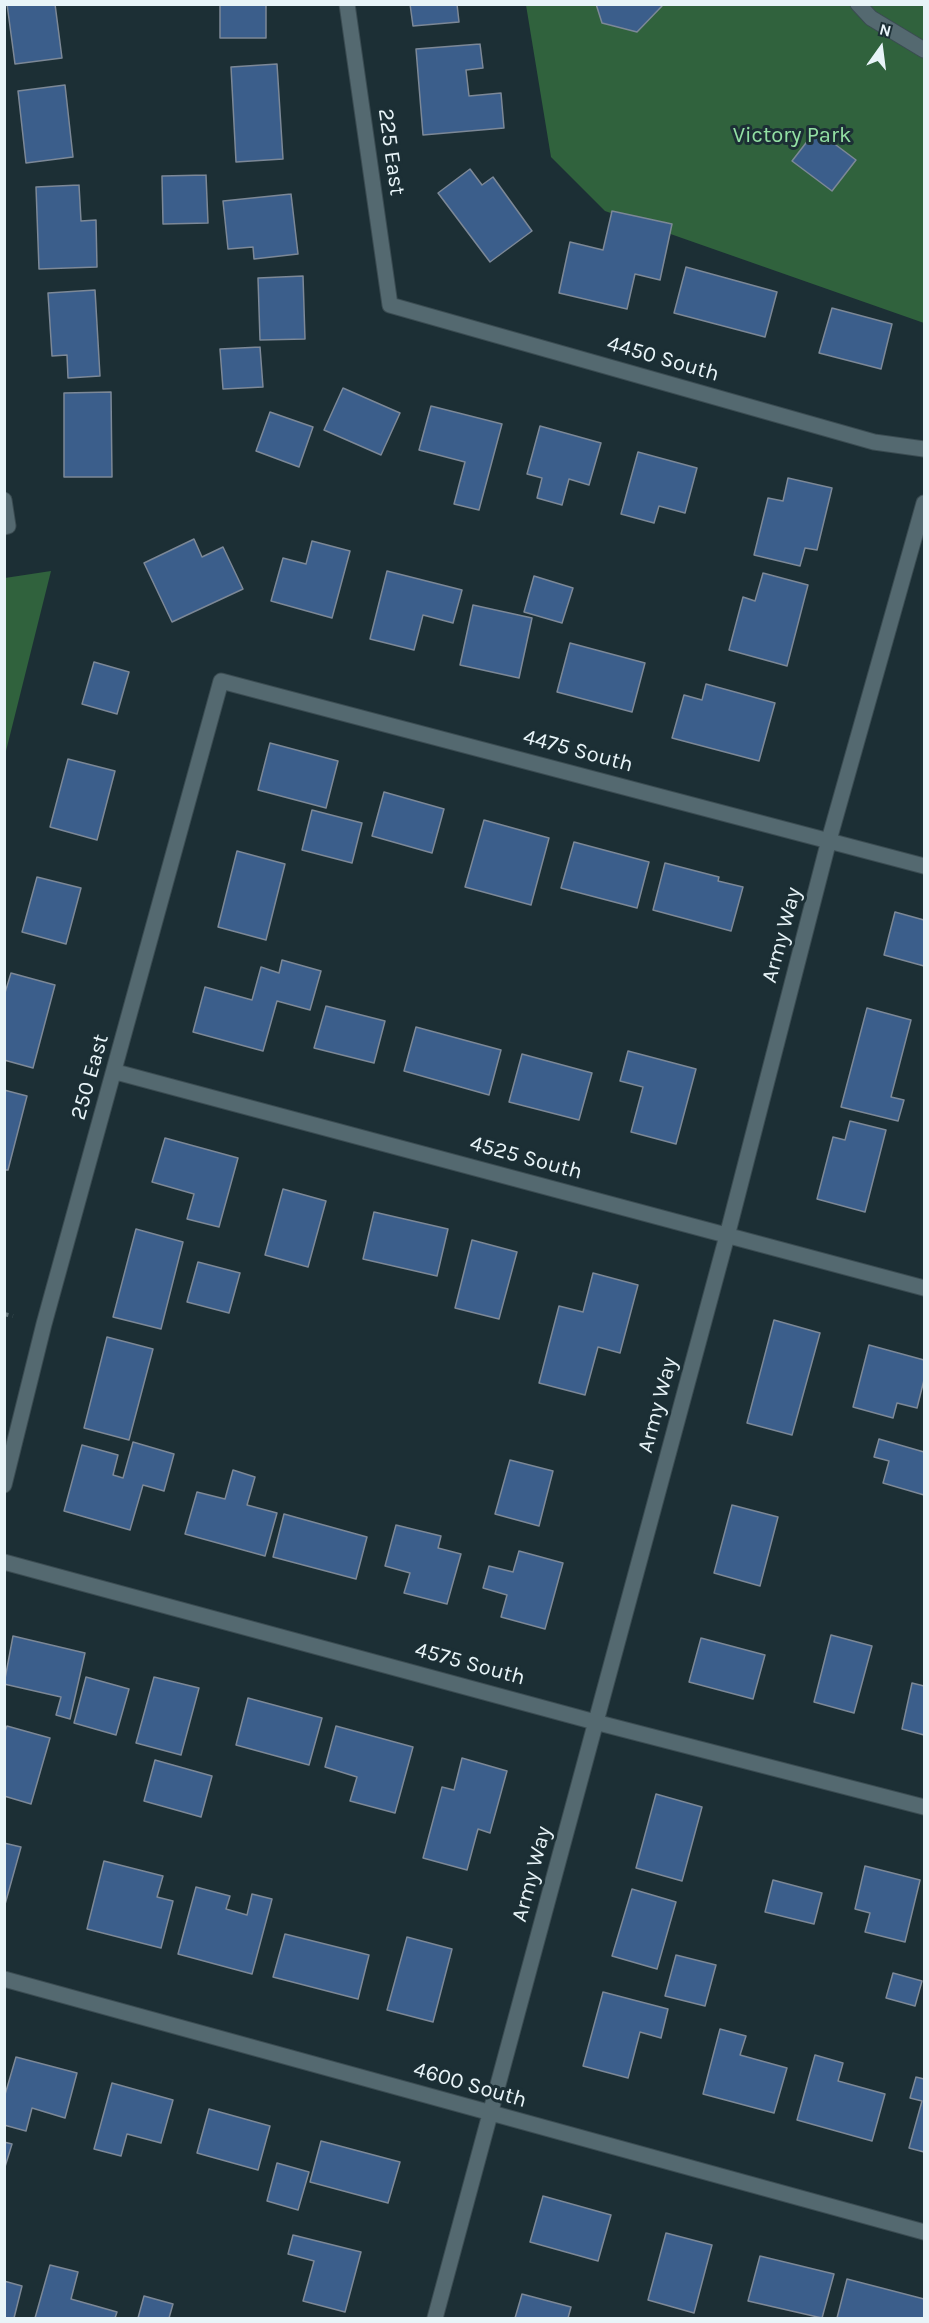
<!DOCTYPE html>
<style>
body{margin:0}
#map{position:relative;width:929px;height:2323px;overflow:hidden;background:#1c2f35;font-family:Karla,sans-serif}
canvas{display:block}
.frame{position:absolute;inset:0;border:6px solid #e8f4f8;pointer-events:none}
.north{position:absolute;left:851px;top:18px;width:60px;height:60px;-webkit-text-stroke:4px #1c2f35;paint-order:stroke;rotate:14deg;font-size:16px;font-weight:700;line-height:24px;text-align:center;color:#e8f4f8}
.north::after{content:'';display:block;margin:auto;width:21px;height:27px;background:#e8f4f8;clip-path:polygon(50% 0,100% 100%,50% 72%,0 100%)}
</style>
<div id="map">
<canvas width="929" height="2323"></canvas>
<div class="frame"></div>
<div class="north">N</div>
</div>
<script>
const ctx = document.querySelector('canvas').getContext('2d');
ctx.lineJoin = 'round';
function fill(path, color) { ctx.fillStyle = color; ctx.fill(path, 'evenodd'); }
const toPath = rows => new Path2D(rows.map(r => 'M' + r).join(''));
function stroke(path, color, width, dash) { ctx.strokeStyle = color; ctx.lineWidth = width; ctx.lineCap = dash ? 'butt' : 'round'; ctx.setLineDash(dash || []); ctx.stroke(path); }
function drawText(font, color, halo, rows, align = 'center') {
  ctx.font = font + ' Karla,sans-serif'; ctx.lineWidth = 6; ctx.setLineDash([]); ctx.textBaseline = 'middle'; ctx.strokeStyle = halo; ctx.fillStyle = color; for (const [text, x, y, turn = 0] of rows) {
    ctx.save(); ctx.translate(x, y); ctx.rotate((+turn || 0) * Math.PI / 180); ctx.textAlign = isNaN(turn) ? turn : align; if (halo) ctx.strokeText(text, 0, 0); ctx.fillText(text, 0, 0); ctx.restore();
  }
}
fill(toPath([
 [526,5,924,5,924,323,605,211,551,157],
 [51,571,5,755,5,578]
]), '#30623d');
const building = toPath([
 [7,4,55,4,62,58,15,64,7,4],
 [220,4,266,4,266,38,220,38,220,4],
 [410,4,457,4,459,22,413,26,410,4],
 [596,4,662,4,662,6,637,32,602,23,596,4],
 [480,44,483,68,466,70,469,96,501,93,504,128,423,135,416,49,480,44],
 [277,64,283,159,236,162,231,67,277,64],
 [65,85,73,157,26,163,18,91,65,85],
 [816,130,856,160,832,191,792,161,816,130],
 [470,169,482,185,493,177,532,231,490,262,438,193,470,169],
 [206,175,208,223,163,224,162,176,206,175],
 [79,185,81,221,96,220,97,267,39,269,36,187,79,185],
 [291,194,298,254,254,259,253,247,228,249,223,201,291,194],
 [612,211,672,224,660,280,635,274,627,309,559,293,570,242,603,250,612,211],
 [686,267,777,292,765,337,674,313,686,267],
 [303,276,305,339,260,340,258,278,303,276],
 [95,290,100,376,68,378,67,355,52,356,48,293,95,290],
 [832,308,892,324,881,369,819,353,832,308],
 [260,347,263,387,223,389,220,349,260,347],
 [343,388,400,413,381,455,324,430,343,388],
 [111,392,112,477,64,477,64,393,111,392],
 [431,406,502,424,479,510,454,504,465,462,419,450,431,406],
 [270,412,313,427,299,467,256,451,270,412],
 [540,426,601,443,589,485,569,479,562,505,537,498,542,478,527,474,540,426],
 [638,452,697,468,685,513,659,506,654,523,621,514,638,452],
 [788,478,832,488,817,550,805,548,800,566,754,555,768,498,783,501,788,478],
 [194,539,202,557,223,547,243,589,172,622,144,563,194,539],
 [312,541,350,551,332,618,271,601,283,558,306,564,312,541],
 [387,571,462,590,453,623,423,615,414,650,370,639,387,571],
 [763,573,808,585,787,666,729,650,743,597,755,601,763,573],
 [534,576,573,588,562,623,524,612,534,576],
 [473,605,532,618,519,678,460,665,473,605],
 [570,643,645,663,632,712,557,692,570,643],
 [94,662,129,672,117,714,82,704,94,662],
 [706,684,775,703,759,761,672,738,684,695,702,700,706,684],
 [270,743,338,761,326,808,258,790,270,743],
 [68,759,115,771,97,840,50,827,68,759],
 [384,792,444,809,432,853,372,836,384,792],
 [312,810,362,823,352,863,302,850,312,810],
 [484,820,549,838,531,905,465,887,484,820],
 [574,842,649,862,637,908,561,888,574,842],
 [237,851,285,864,266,940,218,927,237,851],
 [665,863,719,877,718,881,743,887,731,931,653,910,665,863],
 [37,877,81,888,66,944,22,932,37,877],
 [895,912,924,920,924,966,884,955,895,912],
 [282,960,321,971,310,1010,277,1001,263,1051,193,1032,205,987,252,1000,261,967,279,973,282,960],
 [11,973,55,985,33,1068,4,1060,4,996,11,973],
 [326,1006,385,1021,374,1063,314,1048,326,1006],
 [867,1008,911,1020,891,1097,904,1100,898,1121,841,1107,867,1008],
 [416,1027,501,1050,489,1095,404,1071,416,1027],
 [628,1051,696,1069,676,1144,631,1132,643,1087,620,1081,628,1051],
 [522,1054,592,1073,579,1120,509,1102,522,1054],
 [4,1090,27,1096,8,1170,4,1170,4,1090],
 [850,1121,886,1130,865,1212,817,1199,833,1137,845,1140,850,1121],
 [165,1138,238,1158,219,1227,187,1219,194,1194,152,1182,165,1138],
 [283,1189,326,1201,308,1267,265,1255,283,1189],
 [374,1212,448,1229,437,1276,363,1259,374,1212],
 [136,1229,183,1242,161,1329,113,1317,136,1229],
 [472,1240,517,1252,499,1319,455,1308,472,1240],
 [198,1262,240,1273,229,1313,187,1302,198,1262],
 [593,1273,638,1285,620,1353,598,1347,585,1395,539,1383,559,1306,583,1312,593,1273],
 [774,1320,820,1333,792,1435,747,1423,774,1320],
 [107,1337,153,1349,129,1440,84,1428,107,1337],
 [869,1345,924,1360,924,1380,917,1408,897,1403,893,1418,853,1407,869,1345],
 [879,1439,924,1452,924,1495,883,1483,889,1461,874,1457,879,1439],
 [133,1442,174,1454,164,1491,143,1485,130,1530,64,1511,82,1445,118,1455,113,1475,123,1478,133,1442],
 [510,1460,553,1471,539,1526,495,1514,510,1460],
 [233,1470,255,1477,247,1505,277,1513,265,1556,185,1534,197,1492,225,1499,233,1470],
 [732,1505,778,1517,760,1586,714,1573,732,1505],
 [284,1514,367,1537,356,1579,273,1557,284,1514],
 [396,1525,441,1536,438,1548,461,1554,447,1604,404,1593,410,1573,385,1566,396,1525],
 [519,1551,563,1563,545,1629,501,1617,507,1595,483,1588,489,1566,513,1572,519,1551],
 [831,1635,872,1646,854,1713,814,1702,831,1635],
 [13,1636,85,1653,70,1719,56,1715,61,1697,4,1684,13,1636],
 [701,1638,765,1655,753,1699,689,1682,701,1638],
 [86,1677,129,1689,116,1735,74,1723,86,1677],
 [154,1677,199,1688,181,1755,136,1743,154,1677],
 [912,1683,924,1686,924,1735,902,1729,912,1683],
 [248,1698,322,1718,309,1765,236,1745,248,1698],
 [7,1726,50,1738,31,1804,4,1796,4,1734,7,1726],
 [336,1726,413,1747,395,1813,350,1801,357,1777,325,1767,336,1726],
 [462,1758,507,1771,490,1833,478,1829,467,1870,423,1858,442,1787,454,1790,462,1758],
 [155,1760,212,1776,201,1817,144,1801,155,1760],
 [656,1794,702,1807,682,1881,636,1868,656,1794],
 [4,1843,21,1847,4,1908,4,1843],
 [104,1861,163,1876,157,1897,173,1901,161,1948,87,1929,104,1861],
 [865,1866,920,1880,905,1942,865,1932,870,1913,855,1909,865,1866],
 [773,1880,822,1893,814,1924,765,1912,773,1880],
 [196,1887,230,1896,226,1909,247,1915,252,1894,272,1899,252,1974,178,1954,196,1887],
 [632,1889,676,1902,657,1969,612,1956,632,1889],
 [285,1934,369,1955,358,1999,273,1977,285,1934],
 [407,1937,452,1949,433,2022,387,2010,407,1937],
 [676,1955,716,1965,705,2006,665,1996,676,1955],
 [893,1973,922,1981,915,2006,886,1998,893,1973],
 [603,1992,668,2009,661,2038,640,2032,628,2078,583,2066,603,1992],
 [720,2029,746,2036,740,2055,787,2068,774,2113,703,2094,720,2029],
 [815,2055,843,2063,838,2081,885,2094,872,2141,797,2120,815,2055],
 [16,2057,77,2073,65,2118,32,2108,26,2131,4,2125,4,2098,16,2057],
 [916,2077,924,2079,924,2152,909,2148,922,2101,910,2098,916,2077],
 [112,2083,173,2100,161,2143,127,2134,121,2156,94,2149,112,2083],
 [209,2109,270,2126,258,2170,197,2153,209,2109],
 [321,2141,400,2162,388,2203,310,2182,321,2141],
 [4,2142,12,2144,4,2170,4,2142],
 [277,2163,309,2172,298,2210,267,2201,277,2163],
 [543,2196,611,2215,598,2261,530,2242,543,2196],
 [666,2233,712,2245,694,2313,648,2300,666,2233],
 [293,2235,361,2252,345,2312,303,2301,314,2261,288,2254,293,2235],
 [760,2256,834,2274,822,2318,748,2301,760,2256],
 [50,2265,78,2272,71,2299,117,2312,115,2318,35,2318,50,2265],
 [847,2279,924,2299,924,2318,837,2318,847,2279],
 [4,2281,22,2286,14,2318,4,2318,4,2281],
 [522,2294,571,2307,568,2318,515,2318,522,2294],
 [144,2296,173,2304,169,2318,138,2318,144,2296]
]);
fill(building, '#3b5e8b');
stroke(building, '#7c8897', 1.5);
const service = toPath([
 [858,4,871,18,924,50]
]);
const minor = toPath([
 [347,4,390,305,874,442,924,449],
 [4,500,8,526,4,527],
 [116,1072,924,1288],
 [4,1485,44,1324,221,681,924,866],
 [4,1562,595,1722,924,1807],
 [4,1979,924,2232],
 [435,2318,727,1236,829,840,924,503]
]);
stroke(service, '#3b4c52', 17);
stroke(minor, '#3b4c52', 17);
stroke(toPath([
 [4,1314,13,1316]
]), '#5d6e73', 4, [4.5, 4.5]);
stroke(service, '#546970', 15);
stroke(minor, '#546970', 15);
drawText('22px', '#93e0a4', '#1c2f35', [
 ["Victory Park",792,136]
]);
drawText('22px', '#e8f4f8', '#1c2f35', [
 ["225 East",391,152,82],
 ["4450 South",663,359,16],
 ["4475 South",578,751,15],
 ["Army Way",782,935,-75],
 ["250 East",90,1077,-74],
 ["4525 South",526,1158,15],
 ["Army Way",658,1405,-75],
 ["4575 South",470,1664,15],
 ["Army Way",532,1874,-75],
 ["4600 South",470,2085,16]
]);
</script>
